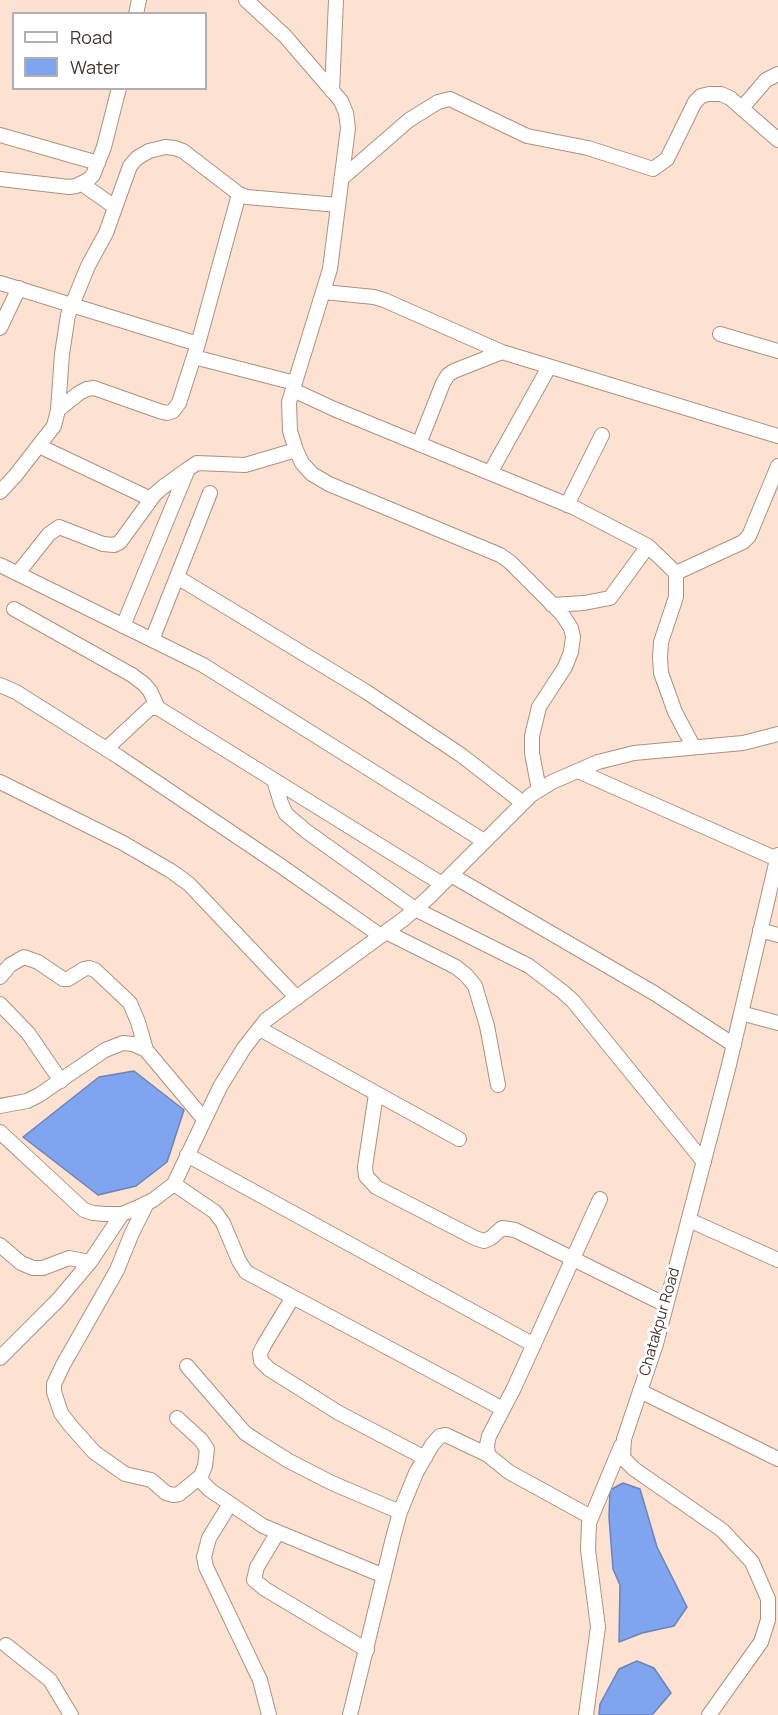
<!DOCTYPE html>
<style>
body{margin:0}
#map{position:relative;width:778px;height:1715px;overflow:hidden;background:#fde2d2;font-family:Manrope,sans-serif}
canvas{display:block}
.legend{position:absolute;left:12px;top:12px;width:195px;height:78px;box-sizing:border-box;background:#fff;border:2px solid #b4afac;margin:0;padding:8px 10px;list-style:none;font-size:18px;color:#43362f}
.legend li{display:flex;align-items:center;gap:12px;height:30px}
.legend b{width:30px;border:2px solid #b4afac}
</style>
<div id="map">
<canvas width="778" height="1715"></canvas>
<ul class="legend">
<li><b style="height:8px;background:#fff"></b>Road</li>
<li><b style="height:16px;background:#7fa4f0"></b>Water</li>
</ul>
</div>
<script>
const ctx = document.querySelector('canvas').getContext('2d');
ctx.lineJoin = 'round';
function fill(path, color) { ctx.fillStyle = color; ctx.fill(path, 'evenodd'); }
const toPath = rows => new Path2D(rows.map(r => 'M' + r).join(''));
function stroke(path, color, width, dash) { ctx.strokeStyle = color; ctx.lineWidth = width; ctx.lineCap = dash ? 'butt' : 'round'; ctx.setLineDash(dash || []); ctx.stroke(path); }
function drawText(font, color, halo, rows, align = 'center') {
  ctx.font = font + ' Manrope,sans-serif'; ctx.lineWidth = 6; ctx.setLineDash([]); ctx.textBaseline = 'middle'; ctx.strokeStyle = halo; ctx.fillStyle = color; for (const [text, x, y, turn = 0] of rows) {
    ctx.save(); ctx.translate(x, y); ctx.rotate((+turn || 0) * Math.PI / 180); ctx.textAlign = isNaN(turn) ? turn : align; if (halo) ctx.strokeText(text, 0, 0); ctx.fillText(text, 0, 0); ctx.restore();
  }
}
const water = toPath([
 [134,1071,184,1110,167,1162,136,1186,98,1195,23,1137,99,1077,134,1071],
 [623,1483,640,1489,657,1547,687,1607,674,1626,642,1633,619,1642,620,1585,613,1569,609,1517,610,1490,623,1483],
 [637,1661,654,1668,671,1693,652,1715,599,1715,600,1704,619,1669,637,1661]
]);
fill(water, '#7fa4f0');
stroke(water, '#6d83b6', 1.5);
const minor = toPath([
 [246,0,285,36,341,101,346,113,348,128,330,269,289,402,290,431,296,450,302,463,312,474,329,484,500,555,510,562,562,614,571,628,573,637,571,652,565,667,539,707,532,736,532,753,539,790],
 [136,14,139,0],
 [332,91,336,0],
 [742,108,766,80,778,74],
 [0,135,98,163],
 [0,179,69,187,76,186,88,180,93,175,104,147,119,88],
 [341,179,409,120,438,102,450,99,527,136,588,148,653,169,667,159,695,102,701,96,709,94,721,94,730,98,778,140],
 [82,184,115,207],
 [0,283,198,344],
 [324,292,374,297,384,300,502,352,778,436],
 [0,328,19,288],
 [720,334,778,351],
 [194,357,295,383],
 [293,390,334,409,573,507,648,546,676,573,676,597,661,642,660,658,661,673,675,712,693,746],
 [58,410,79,393,87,389,94,388,159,411,167,413,173,411,179,403,198,344,239,194],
 [419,444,443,383,448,375,454,371,502,352],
 [39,446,151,499],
 [490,473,549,367],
 [0,492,15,476,54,426,58,410,62,354,68,315,88,266,106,233,130,166,137,158,149,151,165,147,175,148,183,151,239,194,247,197,338,205],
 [567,505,602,435],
 [0,565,203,665,484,841],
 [18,573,49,534,59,527,103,544,114,545,120,542,155,494,163,487,188,469],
 [676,573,743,542,749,536,778,466],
 [177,577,365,691,461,755,523,803],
 [552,605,584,603,610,598,648,546],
 [14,609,132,675,144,684,150,691,158,708],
 [123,626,188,469,197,463,245,465,296,450],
 [152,640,210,493],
 [0,685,16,692,119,757,278,864,381,936],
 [106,749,150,708,158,708,442,884],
 [578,771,777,859],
 [274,780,281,803,286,814,306,831,415,909,529,966,563,992,573,1001,704,1162],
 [0,782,123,843,171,871,189,884,297,998],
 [451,875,654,993,734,1045],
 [760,930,778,935],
 [386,932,456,967,466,975,475,986,487,1026,498,1085],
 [0,977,10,965,24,957,38,962,63,979,68,979,84,969,89,968,95,970,130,1003,138,1022,146,1050],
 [0,1004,28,1033,61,1081],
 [741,1013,778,1023],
 [260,1029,459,1139],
 [376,1094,365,1167,366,1176,376,1187,475,1238,484,1241,491,1238,502,1228,515,1230,666,1305],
 [0,1106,27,1101,39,1095,105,1050,123,1043,133,1044,146,1050,203,1118],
 [0,1132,84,1210,93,1213,105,1214,122,1214,139,1207,153,1200,174,1184,220,1087,244,1048,266,1020,405,918,428,898,531,795,552,782,598,762,634,753,743,743,778,734],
 [187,1155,534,1345],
 [174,1184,215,1212,223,1223,239,1261,246,1272,503,1409],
 [147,1203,132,1233,117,1270,63,1365,54,1384,54,1392,61,1413,70,1425,94,1452,125,1474,151,1480,166,1493,173,1495,179,1494,201,1476],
 [689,1220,778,1260],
 [0,1245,21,1263,33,1268,43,1268,69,1258,90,1262],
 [293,1297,264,1345,260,1353,261,1361,269,1369,339,1413,425,1458],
 [0,1358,58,1300,90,1262,122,1214],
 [187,1366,245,1433,257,1441,289,1461,332,1483,400,1512],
 [640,1391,778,1459],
 [177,1418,201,1440,207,1449,205,1466,201,1476,202,1482,210,1490,263,1526,384,1576],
 [230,1504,209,1538,204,1557,206,1567,260,1680,269,1715],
 [591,1517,509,1472,488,1455,487,1445,489,1436,514,1388,600,1199],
 [278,1532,257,1567,254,1580,265,1589,367,1650],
 [6,1645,50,1680,71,1715],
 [350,1715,393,1538,400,1512,416,1473,432,1445,440,1436,446,1435,488,1455],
 [586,1715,598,1627,588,1550,589,1523,621,1446],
 [709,1715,761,1642,768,1620,768,1599,752,1562,722,1530,634,1469,623,1458,624,1439,656,1344,729,1065,778,855]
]);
stroke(minor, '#ae907d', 16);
stroke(minor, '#fff', 14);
drawText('15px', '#43362f', '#fff', [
 ["Chatakpur Road",660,1322,-74]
]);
</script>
